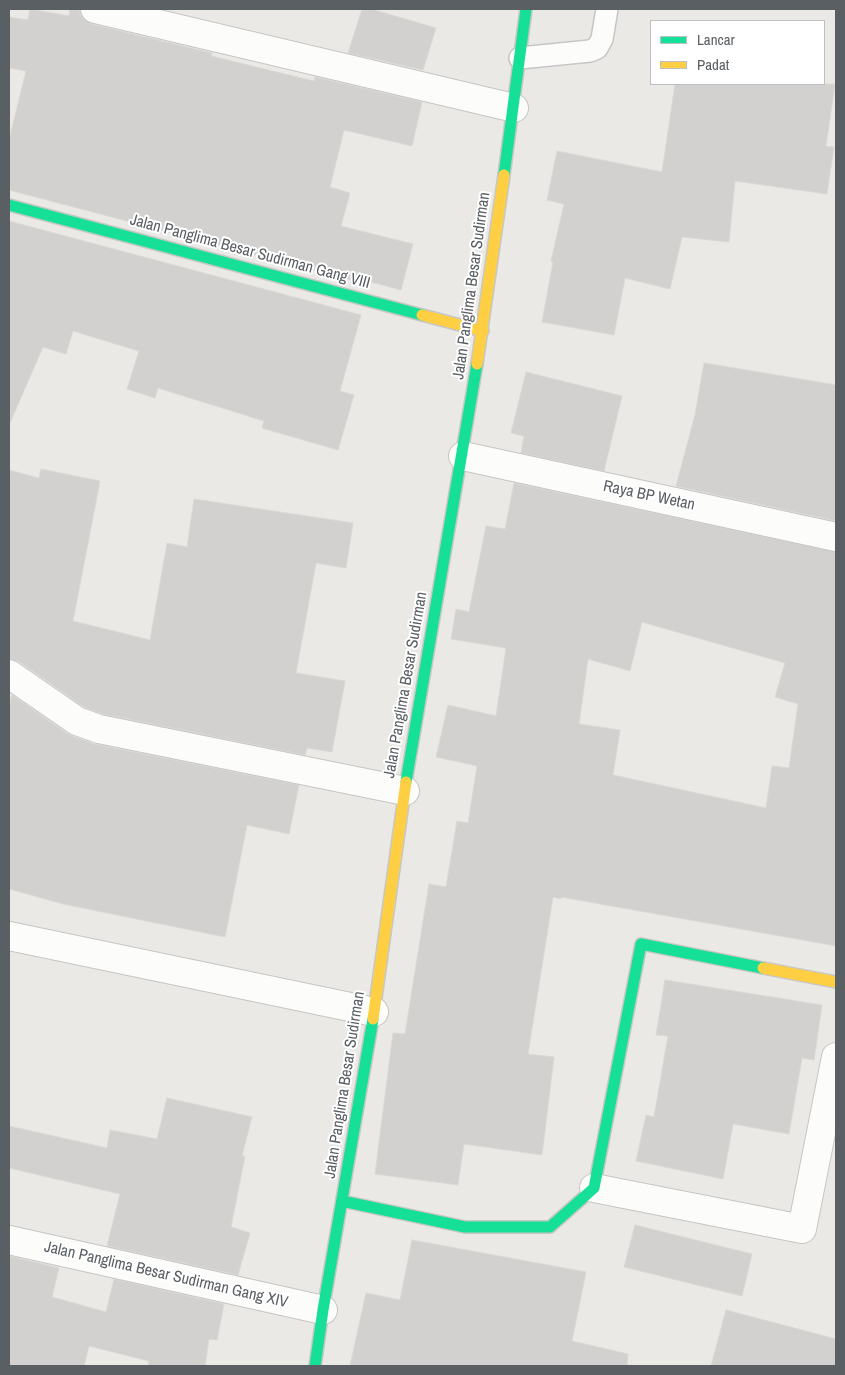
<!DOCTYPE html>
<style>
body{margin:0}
#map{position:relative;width:845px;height:1375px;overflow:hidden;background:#eae9e5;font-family:"Archivo Narrow",sans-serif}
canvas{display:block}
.frame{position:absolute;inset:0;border:10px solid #5a5f63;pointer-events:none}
.legend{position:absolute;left:650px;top:20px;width:175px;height:65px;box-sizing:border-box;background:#fff;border:1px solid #bdbfc1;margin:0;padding:6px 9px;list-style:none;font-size:15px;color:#5a5f63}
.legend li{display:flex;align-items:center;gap:10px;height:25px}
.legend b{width:25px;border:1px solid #bdbfc1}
</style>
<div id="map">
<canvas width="845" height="1375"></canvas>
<div class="frame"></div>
<ul class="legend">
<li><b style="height:6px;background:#16e098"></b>Lancar</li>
<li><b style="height:6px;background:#ffcf43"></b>Padat</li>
</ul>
</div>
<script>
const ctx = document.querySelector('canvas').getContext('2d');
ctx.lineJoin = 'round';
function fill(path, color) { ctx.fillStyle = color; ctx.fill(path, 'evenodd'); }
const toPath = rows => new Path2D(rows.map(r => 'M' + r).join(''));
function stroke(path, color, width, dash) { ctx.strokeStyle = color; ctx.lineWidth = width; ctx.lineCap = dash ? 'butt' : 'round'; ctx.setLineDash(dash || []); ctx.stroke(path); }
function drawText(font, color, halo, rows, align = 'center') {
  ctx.font = font + ' "Archivo Narrow",sans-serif'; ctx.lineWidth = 4; ctx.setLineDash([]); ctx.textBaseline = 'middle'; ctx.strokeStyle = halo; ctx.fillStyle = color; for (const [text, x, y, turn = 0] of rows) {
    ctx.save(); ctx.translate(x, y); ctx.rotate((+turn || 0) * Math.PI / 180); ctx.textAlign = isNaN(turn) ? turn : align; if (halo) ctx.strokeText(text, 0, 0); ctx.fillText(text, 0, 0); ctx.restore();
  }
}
const building = toPath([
 [30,9,69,16,70,9,80,9,80,14,84,20,91,24,212,53,211,56,314,81,315,77,422,102,412,146,344,130,330,187,350,193,341,226,413,244,401,290,371,282,370,285,9,190,9,140,26,71,9,68,9,17,28,20,30,9],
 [362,9,371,9,436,28,423,70,348,53,362,9],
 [675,84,835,84,826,146,834,147,827,194,735,181,729,242,682,237,670,289,625,278,614,335,542,322,553,262,551,261,564,204,547,200,557,151,662,172,675,84],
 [9,221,361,315,340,391,354,395,338,450,262,428,264,421,158,388,155,398,127,389,139,351,73,331,66,354,43,347,9,425,9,221],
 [704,363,836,385,836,521,676,486,695,415,704,363],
 [526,372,622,396,604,471,521,453,524,436,511,433,526,372],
 [41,469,100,481,73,621,150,640,167,543,187,547,194,499,353,523,346,568,316,563,296,673,345,681,332,752,307,748,305,755,103,714,84,707,18,661,9,659,9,470,39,478,41,469],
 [514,483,836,552,836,946,561,897,561,899,553,897,528,1054,554,1057,542,1155,464,1144,458,1185,375,1174,393,1033,405,1034,429,884,446,887,457,821,468,823,477,766,436,757,448,705,496,716,506,648,451,639,456,609,469,612,486,526,505,529,514,483],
 [642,622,785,663,775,697,798,704,789,768,772,766,766,808,613,775,620,730,579,724,588,659,630,671,642,622],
 [12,695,68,734,94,744,299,785,289,834,247,825,225,937,63,904,9,889,9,707,12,695],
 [665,980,822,1005,814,1060,802,1058,789,1134,733,1124,723,1179,636,1161,646,1115,654,1117,668,1036,656,1035,665,980],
 [167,1098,252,1117,242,1156,245,1156,231,1227,250,1233,238,1275,107,1246,120,1194,9,1168,9,1126,107,1148,110,1130,157,1139,167,1098],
 [635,1225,752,1254,742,1296,624,1267,635,1225],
 [412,1240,586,1272,572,1341,628,1354,627,1366,350,1366,366,1293,400,1300,412,1240],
 [9,1256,59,1268,52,1297,106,1312,114,1279,224,1304,217,1340,209,1339,205,1366,148,1366,149,1361,89,1346,84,1366,9,1366,9,1256],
 [726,1310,836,1339,836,1366,711,1366,726,1310]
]);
fill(building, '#d2d1cf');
stroke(building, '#dad8d4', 1);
const lane = toPath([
 [520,58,590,51,597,48,602,39,607,9]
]);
const street = toPath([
 [95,9,514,108],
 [463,456,836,537],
 [9,674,77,721,99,729,405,791],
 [9,936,374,1012],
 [594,1188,802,1229,836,1057],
 [9,1240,323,1310]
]);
const fast = toPath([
 [504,175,526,9],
 [9,205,422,315],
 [406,782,477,364],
 [342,1201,465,1227,550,1227,594,1188,641,944,763,968],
 [315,1366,323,1310,373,1019]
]);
const slow = toPath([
 [422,315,483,331],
 [477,364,504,175],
 [763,968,836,982],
 [373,1019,406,782]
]);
stroke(lane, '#c6c6c6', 24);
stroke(street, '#c6c6c6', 30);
stroke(fast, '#c7c7c7', 14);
stroke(slow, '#c7c7c7', 14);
stroke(lane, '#fcfcfb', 21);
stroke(street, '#fcfcfb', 28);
stroke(fast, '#16e098', 11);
stroke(slow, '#ffcf43', 11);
drawText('16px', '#5a5f63', '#fff', [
 ["Jalan Panglima Besar Sudirman Gang VIII",250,252,15],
 ["Jalan Panglima Besar Sudirman",472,286,-82],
 ["Raya BP Wetan",649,496,12],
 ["Jalan Panglima Besar Sudirman",406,685,-80],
 ["Jalan Panglima Besar Sudirman",345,1085,-81],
 ["Jalan Panglima Besar Sudirman Gang XIV",166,1275,13]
]);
</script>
